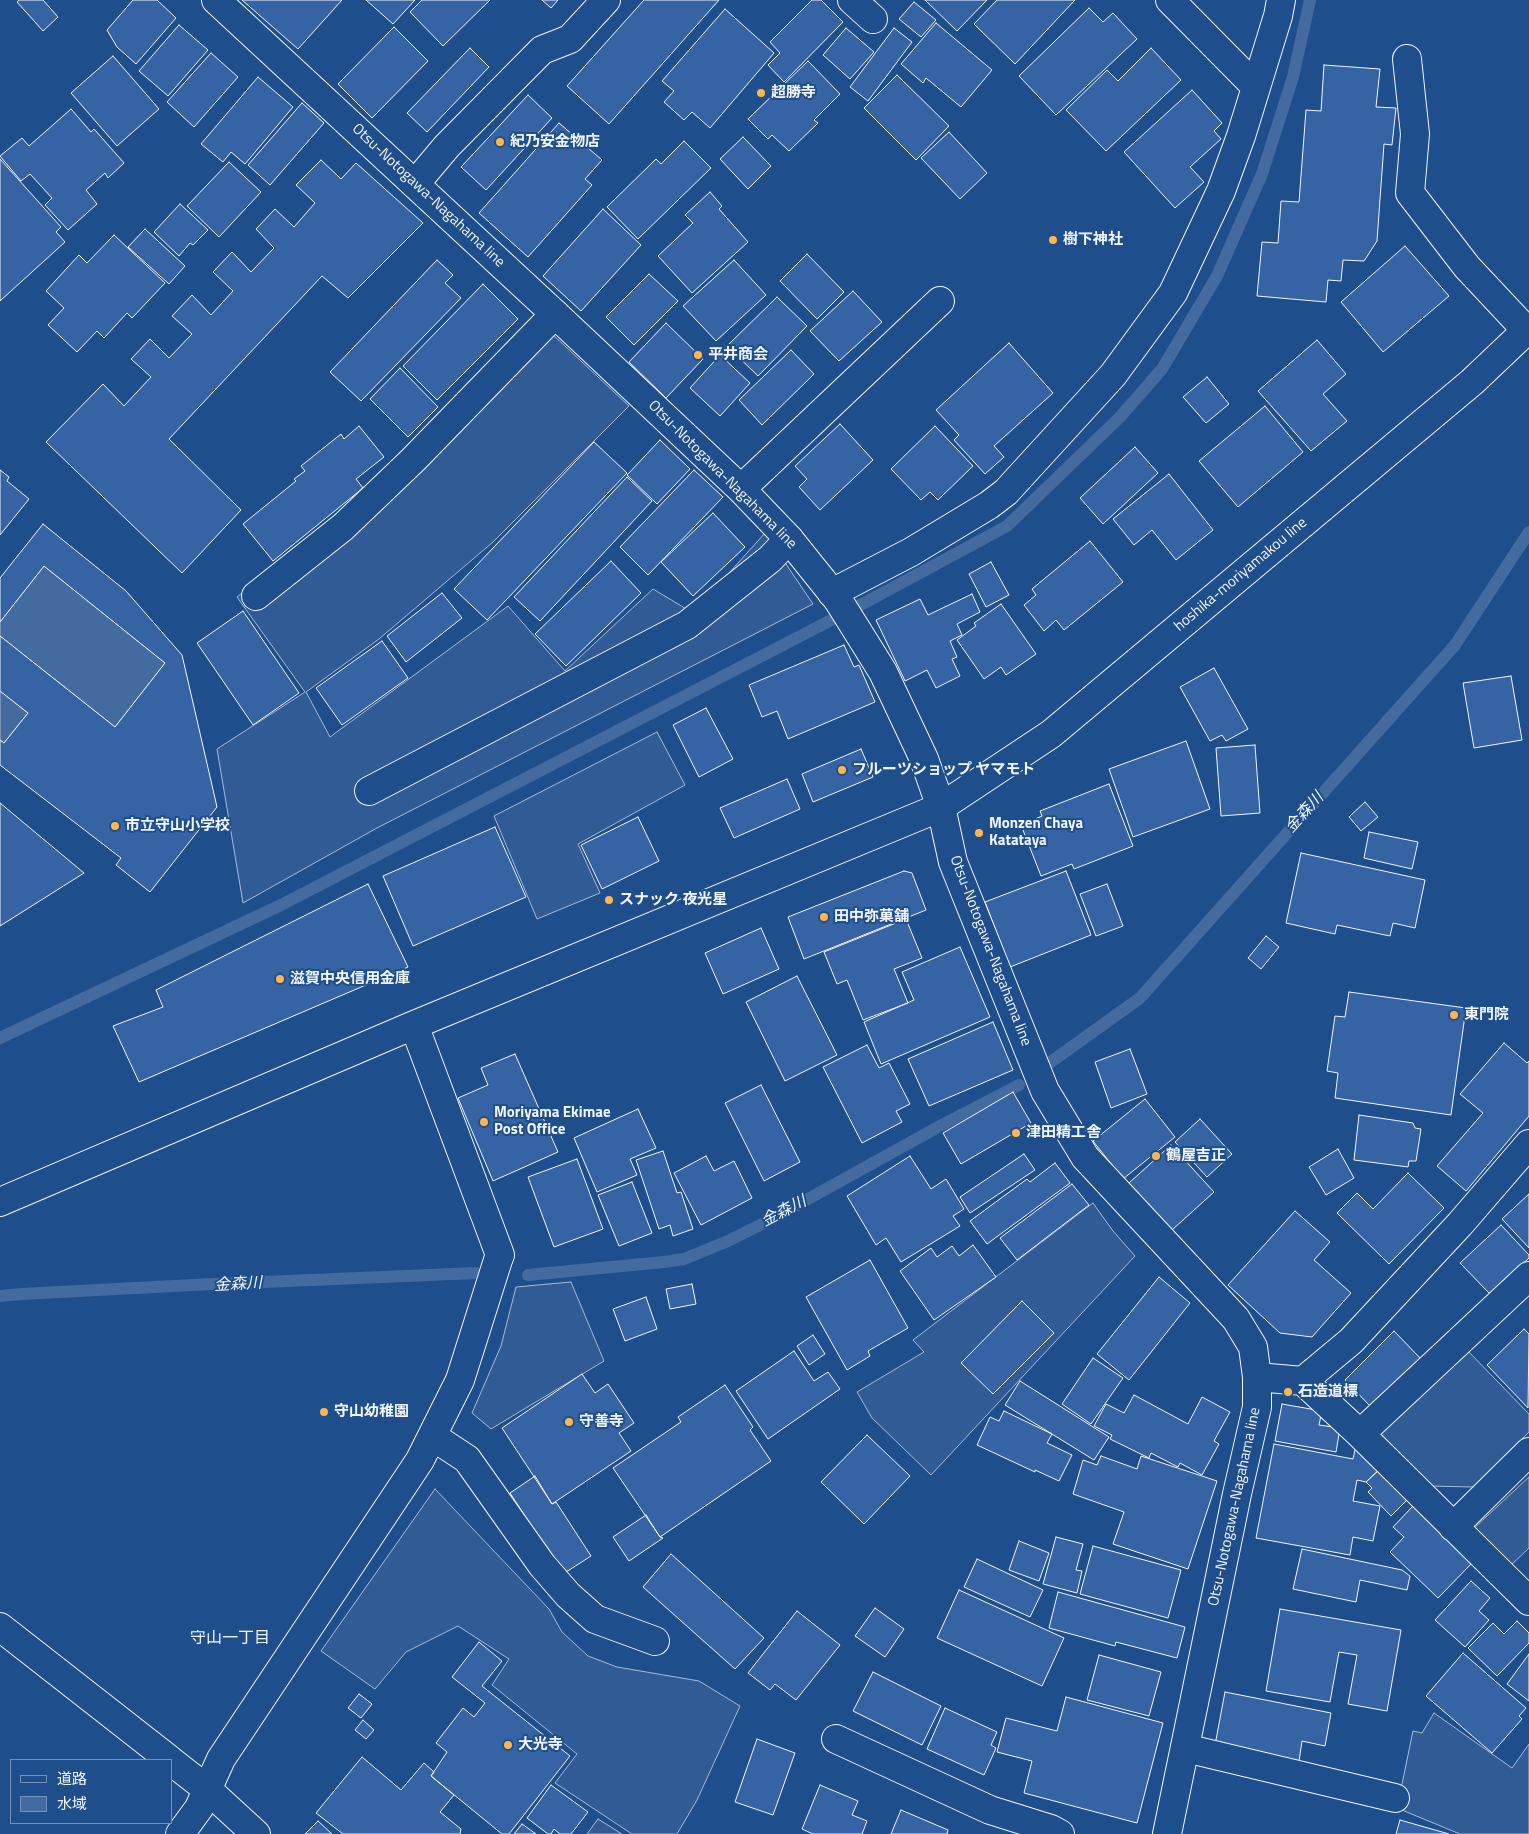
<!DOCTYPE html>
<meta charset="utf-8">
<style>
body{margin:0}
#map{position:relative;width:1529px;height:1834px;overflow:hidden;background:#1f4e8c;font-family:"Titillium Web","Noto Sans JP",sans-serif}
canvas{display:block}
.legend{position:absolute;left:10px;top:1759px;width:162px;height:65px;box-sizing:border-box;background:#1f4e8c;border:1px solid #7391ba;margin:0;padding:6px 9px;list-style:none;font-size:15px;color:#f2f6ff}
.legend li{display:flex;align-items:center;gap:10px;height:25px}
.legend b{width:25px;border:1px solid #7391ba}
</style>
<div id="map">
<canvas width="1529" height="1834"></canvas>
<ul class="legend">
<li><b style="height:6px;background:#1f4e8c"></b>道路</li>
<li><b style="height:14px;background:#446ba0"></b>水域</li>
</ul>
</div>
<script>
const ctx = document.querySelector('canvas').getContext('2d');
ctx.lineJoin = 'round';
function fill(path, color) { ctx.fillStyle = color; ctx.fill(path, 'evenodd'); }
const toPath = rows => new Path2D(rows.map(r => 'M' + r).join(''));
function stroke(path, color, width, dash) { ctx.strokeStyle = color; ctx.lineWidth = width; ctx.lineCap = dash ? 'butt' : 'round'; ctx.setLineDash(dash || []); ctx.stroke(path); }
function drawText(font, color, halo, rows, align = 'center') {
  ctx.font = font + ' "Titillium Web","Noto Sans JP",sans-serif'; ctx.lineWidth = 4; ctx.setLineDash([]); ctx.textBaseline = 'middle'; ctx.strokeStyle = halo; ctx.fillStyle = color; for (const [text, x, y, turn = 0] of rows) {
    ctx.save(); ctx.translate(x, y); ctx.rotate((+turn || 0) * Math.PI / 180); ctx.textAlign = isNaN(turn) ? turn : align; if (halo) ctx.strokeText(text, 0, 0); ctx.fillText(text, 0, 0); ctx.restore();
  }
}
const built = toPath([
 [534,317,629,406,493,542,379,639,306,692,330,737,508,606,565,671,653,589,693,613,765,533,813,604,377,828,243,903,217,749,305,692,237,597,345,513,534,317],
 [657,732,685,785,578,844,600,893,537,919,494,816,657,732],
 [1093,1203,1113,1231,1135,1256,931,1475,872,1418,857,1392,924,1352,913,1340,1093,1203],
 [571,1282,604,1361,491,1429,472,1413,501,1346,516,1287,571,1282],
 [1465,1348,1529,1414,1529,1432,1474,1487,1427,1486,1375,1434,1465,1348],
 [1529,1477,1529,1548,1509,1567,1472,1530,1529,1477],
 [435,1489,549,1609,562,1632,588,1656,617,1667,699,1681,740,1706,697,1800,677,1834,632,1834,555,1783,577,1754,492,1685,509,1659,458,1626,406,1652,375,1689,321,1651,435,1489],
 [1434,1713,1512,1768,1529,1744,1529,1834,1460,1834,1397,1808,1413,1731,1422,1733,1434,1713],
 [598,1819,622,1834,587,1834,598,1819]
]);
fill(built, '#305b95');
stroke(built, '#a8bbd7', 1);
const water = toPath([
 [44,566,165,663,115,727,0,636,0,622,44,566],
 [0,691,28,713,4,743,0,740,0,691]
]);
fill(water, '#446ba0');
stroke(water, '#a8bbd7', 1);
stroke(toPath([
 [0,1038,281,905,868,601,1007,526,1120,417,1162,369,1217,276,1262,174,1293,77,1310,0],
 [1048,1064,1140,998,1455,645,1529,532],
 [528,1275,664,1262,684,1259,728,1241,770,1220,940,1126,1019,1085],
 [0,1296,21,1294,193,1285,476,1273]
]), '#446ba0', 12);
const building = toPath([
 [19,0,43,0,58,17,43,31,17,2,19,0],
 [133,0,157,0,176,18,136,64,117,47,107,30,133,0],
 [242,0,342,0,298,49,242,0],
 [366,0,415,0,393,24,366,0],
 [422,0,490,0,443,46,410,12,422,0],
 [542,0,558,0,551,8,542,0],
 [644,0,719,0,609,124,567,86,644,0],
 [812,0,821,0,843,22,784,82,768,65,780,53,770,42,812,0],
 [925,0,987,0,957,31,925,0],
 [997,0,1075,0,1015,64,974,24,997,0],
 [914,2,936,20,921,37,899,19,914,2],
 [1089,8,1103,22,1113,13,1137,39,1056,115,1019,76,1089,8],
 [725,9,774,53,710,128,692,112,684,120,664,102,674,91,662,81,725,9],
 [936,23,992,70,961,107,926,78,923,83,901,64,936,23],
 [179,25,208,50,168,96,139,71,179,25],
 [394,27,428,61,372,118,338,84,394,27],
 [846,28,874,52,850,79,823,55,846,28],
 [894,28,912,42,868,101,850,87,894,28],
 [470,48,489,67,427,132,407,113,470,48],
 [1151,48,1181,80,1106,151,1066,110,1107,70,1118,81,1151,48],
 [211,53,238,77,194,127,167,102,211,53],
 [113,56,159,109,117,146,71,93,113,56],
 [808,61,840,94,814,120,818,123,789,151,772,135,768,139,748,119,808,61],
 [1324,65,1380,69,1376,107,1396,108,1392,145,1384,144,1377,241,1364,261,1343,260,1341,281,1328,280,1326,302,1257,296,1262,242,1278,243,1281,201,1299,202,1306,110,1321,111,1324,65],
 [897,75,949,126,916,160,864,108,897,75],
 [258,77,293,107,245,164,231,152,223,162,201,144,258,77],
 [1192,90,1222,123,1214,131,1221,139,1190,167,1204,182,1175,208,1124,152,1192,90],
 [528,95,552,118,486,190,461,167,528,95],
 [302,103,324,123,270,185,248,165,302,103],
 [71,109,91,132,94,129,124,163,108,178,105,173,86,190,97,204,68,230,45,205,52,198,30,174,21,181,0,156,22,138,29,146,71,109],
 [559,123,602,160,585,179,592,185,528,257,479,213,559,123],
 [949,132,987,173,960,199,921,158,949,132],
 [743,137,771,166,748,189,720,159,743,137],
 [684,141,711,168,638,239,607,207,656,159,661,164,684,141],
 [0,159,61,227,56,232,65,242,0,301,0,159],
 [321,160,341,179,356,163,423,223,348,298,322,276,169,439,241,510,182,573,46,442,103,384,124,406,151,377,131,359,150,339,169,358,192,334,172,316,192,295,211,315,233,291,213,272,232,252,251,272,274,248,256,229,275,209,294,227,315,203,296,185,321,160],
 [229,162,261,192,219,237,187,206,229,162],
 [710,192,722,206,719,209,748,242,692,293,658,256,693,223,685,215,710,192],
 [180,204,208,230,193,245,190,243,179,256,154,232,180,204],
 [603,209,641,245,581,311,543,276,603,209],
 [145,229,185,266,169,284,128,247,145,229],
 [114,235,165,283,132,318,127,313,104,338,97,331,77,352,48,325,64,308,46,291,79,255,87,263,114,235],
 [1405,246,1449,296,1383,352,1341,302,1405,246],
 [807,254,844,292,817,319,780,281,807,254],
 [437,260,453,275,445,283,461,298,361,401,330,372,437,260],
 [734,260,766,295,716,341,683,306,734,260],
 [649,274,678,301,634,345,606,317,649,274],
 [483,284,518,319,437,400,403,366,483,284],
 [853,291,882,322,839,361,810,331,853,291],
 [777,297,807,326,758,376,727,346,777,297],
 [666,323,703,359,666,398,629,362,666,323],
 [1317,340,1346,374,1323,394,1347,421,1311,451,1258,391,1317,340],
 [1009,343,1053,393,994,446,1004,457,985,474,954,440,959,435,936,410,1009,343],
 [791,350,814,374,762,425,739,400,791,350],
 [720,355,750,383,720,416,690,388,720,355],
 [400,368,438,407,408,437,370,399,400,368],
 [1207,377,1229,404,1206,423,1183,397,1207,377],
 [1265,406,1303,452,1238,507,1199,461,1265,406],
 [840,424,873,460,820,510,799,487,807,479,795,466,840,424],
 [359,426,384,457,356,479,363,488,273,561,243,524,296,481,294,479,305,471,301,466,341,434,344,439,359,426],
 [935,426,973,466,938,500,930,492,921,500,891,469,935,426],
 [660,440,690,469,657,504,627,475,660,440],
 [594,442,627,473,487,620,454,589,594,442],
 [1135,447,1158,473,1103,524,1080,498,1135,447],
 [0,470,9,477,7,481,29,499,0,535,0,470],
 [694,470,723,497,648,575,620,547,694,470],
 [1169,474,1213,530,1176,560,1152,530,1134,545,1113,519,1169,474],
 [627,477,652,501,540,621,514,597,627,477],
 [713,513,745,547,693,596,661,562,713,513],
 [43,524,126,591,182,655,217,807,150,892,116,865,121,858,0,765,0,740,4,743,28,713,0,691,0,636,115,727,165,663,44,566,0,622,0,578,43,524],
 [1090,541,1123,582,1064,630,1056,620,1044,631,1024,605,1036,595,1032,589,1090,541],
 [611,561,641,593,566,666,535,634,611,561],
 [991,562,1009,595,986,607,969,574,991,562],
 [442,593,462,618,406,662,387,636,442,593],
 [972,594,980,612,957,624,962,635,950,641,957,657,952,659,960,676,936,688,927,670,905,681,876,620,920,599,928,615,972,594],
 [1001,604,1036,654,1006,675,1001,667,984,679,957,640,976,626,974,623,1001,604],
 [243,611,299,693,253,725,197,643,243,611],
 [382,641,408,678,342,725,316,688,382,641],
 [844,645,854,667,859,665,875,702,788,739,777,711,762,717,749,685,844,645],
 [1214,668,1248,729,1226,741,1222,735,1210,741,1180,687,1214,668],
 [1511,676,1522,740,1474,748,1463,683,1511,676],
 [706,708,733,759,699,777,673,725,706,708],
 [1186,741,1210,809,1133,837,1109,769,1186,741],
 [1255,745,1260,813,1221,816,1216,748,1255,745],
 [861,749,873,777,813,802,802,774,861,749],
 [787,779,800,809,734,838,720,808,787,779],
 [1109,784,1133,846,1074,869,1072,864,1041,876,1021,825,1042,816,1040,811,1109,784],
 [1365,802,1378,817,1361,831,1349,817,1365,802],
 [0,803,84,873,0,926,0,803],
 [638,817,659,861,602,889,581,845,638,817],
 [495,827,526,897,413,946,383,876,495,827],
 [1369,832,1418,842,1412,869,1364,858,1369,832],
 [1301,853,1425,880,1415,928,1393,923,1390,936,1337,925,1335,934,1286,923,1301,853],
 [904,871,912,873,926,910,804,959,788,917,904,871],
 [1066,871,1091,935,1010,967,985,902,1066,871],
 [368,884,408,967,139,1082,113,1026,163,1007,156,990,368,884],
 [1107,884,1123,926,1096,936,1080,894,1107,884],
 [906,919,922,958,894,969,908,1003,863,1020,847,980,837,984,824,952,906,919],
 [761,928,779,969,723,994,705,953,761,928],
 [1266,936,1279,947,1261,969,1248,958,1266,936],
 [960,947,990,1017,881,1064,864,1022,914,1000,902,972,960,947],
 [797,976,837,1055,785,1081,746,1002,797,976],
 [1349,992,1466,1008,1451,1115,1335,1098,1338,1073,1327,1071,1335,1016,1345,1017,1349,992],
 [993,1022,1013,1070,929,1106,908,1059,993,1022],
 [1504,1043,1527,1063,1529,1061,1529,1116,1466,1191,1437,1166,1483,1113,1460,1094,1504,1043],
 [867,1045,879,1068,889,1063,910,1104,896,1111,902,1122,862,1143,823,1067,867,1045],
 [1130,1049,1147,1094,1111,1108,1095,1062,1130,1049],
 [515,1054,558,1152,493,1181,458,1098,488,1085,481,1068,515,1054],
 [761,1085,800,1162,764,1181,725,1103,761,1085],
 [1013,1092,1031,1123,961,1164,943,1133,1013,1092],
 [1145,1099,1175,1137,1123,1179,1093,1141,1145,1099],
 [638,1109,656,1148,630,1159,637,1175,597,1192,574,1138,638,1109],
 [1359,1115,1413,1123,1415,1128,1421,1129,1416,1161,1409,1161,1408,1167,1354,1160,1359,1115],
 [1200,1119,1232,1154,1207,1177,1175,1142,1200,1119],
 [1171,1145,1214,1192,1172,1230,1129,1183,1171,1145],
 [1338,1149,1354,1178,1326,1195,1309,1167,1338,1149],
 [663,1151,677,1193,681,1192,693,1229,673,1236,670,1225,659,1229,636,1160,663,1151],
 [1024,1154,1035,1170,970,1213,960,1197,1024,1154],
 [706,1156,714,1171,734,1161,752,1198,701,1225,674,1173,706,1156],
 [910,1156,931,1189,946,1179,964,1209,953,1216,960,1226,901,1262,886,1238,876,1245,847,1196,910,1156],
 [577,1159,603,1229,554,1247,528,1177,577,1159],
 [1055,1163,1070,1183,987,1244,970,1221,1027,1179,1030,1182,1055,1163],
 [1408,1173,1444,1208,1389,1264,1337,1213,1357,1193,1373,1209,1408,1173],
 [632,1182,652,1233,619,1246,598,1195,632,1182],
 [1072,1184,1089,1205,1017,1260,1000,1238,1072,1184],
 [1529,1194,1529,1248,1502,1219,1529,1194],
 [1295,1211,1330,1242,1314,1260,1351,1293,1312,1337,1280,1333,1228,1285,1295,1211],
 [1501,1225,1529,1255,1529,1258,1490,1294,1460,1263,1501,1225],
 [973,1245,996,1277,934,1320,900,1271,931,1248,937,1257,952,1246,959,1256,973,1245],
 [870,1260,908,1328,868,1351,870,1356,847,1370,806,1297,870,1260],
 [1159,1277,1190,1303,1129,1380,1097,1354,1159,1277],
 [692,1284,696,1304,670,1309,666,1289,692,1284],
 [646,1297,657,1329,625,1341,613,1309,646,1297],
 [1022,1301,1054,1333,993,1394,961,1363,1022,1301],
 [1524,1329,1529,1334,1528,1408,1487,1365,1524,1329],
 [1394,1331,1422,1360,1373,1409,1345,1380,1394,1331],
 [813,1335,825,1354,809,1365,797,1346,813,1335],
 [794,1351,814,1381,828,1372,840,1389,768,1439,736,1391,794,1351],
 [1093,1358,1123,1378,1091,1424,1062,1404,1093,1358],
 [582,1374,595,1393,608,1384,634,1423,619,1433,631,1451,552,1504,502,1428,582,1374],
 [1020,1381,1109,1437,1094,1460,1005,1405,1020,1381],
 [725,1385,753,1427,750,1430,771,1461,660,1537,613,1468,681,1422,678,1417,725,1385],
 [1134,1395,1188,1424,1202,1397,1230,1412,1214,1441,1219,1444,1202,1475,1180,1463,1178,1467,1151,1453,1149,1458,1110,1439,1112,1435,1094,1426,1106,1404,1124,1413,1134,1395],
 [1282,1404,1322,1411,1319,1425,1340,1428,1336,1452,1275,1441,1282,1404],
 [1004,1411,1052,1434,1047,1443,1072,1455,1059,1481,1035,1470,1035,1472,977,1445,990,1417,999,1421,1004,1411],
 [867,1435,910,1476,864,1524,821,1482,867,1435],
 [1274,1444,1353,1459,1356,1445,1380,1469,1366,1482,1357,1480,1353,1501,1380,1506,1373,1541,1353,1537,1350,1555,1256,1538,1274,1444],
 [1101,1456,1137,1469,1141,1456,1217,1481,1188,1569,1113,1544,1124,1512,1073,1494,1083,1460,1097,1465,1101,1456],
 [1380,1469,1409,1498,1391,1516,1368,1492,1372,1488,1366,1482,1380,1469],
 [535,1476,552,1504,556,1502,591,1556,563,1574,510,1493,535,1476],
 [1414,1505,1473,1562,1438,1598,1390,1552,1404,1537,1393,1527,1414,1505],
 [646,1515,660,1537,663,1538,629,1561,613,1537,646,1515],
 [1056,1537,1083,1544,1076,1570,1082,1571,1077,1593,1043,1584,1056,1537],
 [1019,1541,1049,1553,1039,1581,1009,1570,1019,1541],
 [1093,1546,1181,1570,1168,1618,1080,1594,1093,1546],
 [1302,1549,1402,1570,1410,1576,1407,1590,1360,1580,1356,1602,1293,1589,1302,1549],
 [671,1554,764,1638,735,1669,643,1587,671,1554],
 [977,1559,1043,1590,1030,1617,964,1587,977,1559],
 [1471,1581,1490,1598,1479,1611,1489,1620,1465,1647,1435,1620,1471,1581],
 [959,1590,1064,1638,1042,1686,937,1638,959,1590],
 [1058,1592,1185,1627,1177,1658,1116,1642,1115,1646,1049,1628,1058,1592],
 [875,1608,904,1629,885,1657,855,1636,875,1608],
 [1280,1609,1401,1630,1387,1711,1348,1704,1357,1655,1339,1652,1330,1702,1266,1691,1280,1609],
 [797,1611,840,1645,796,1700,775,1684,770,1690,748,1673,797,1611],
 [1517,1621,1529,1633,1529,1643,1497,1676,1468,1648,1493,1623,1504,1634,1517,1621],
 [479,1642,502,1661,482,1686,570,1756,509,1834,502,1834,431,1776,447,1752,436,1743,463,1708,474,1717,485,1703,452,1677,479,1642],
 [1463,1653,1526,1708,1519,1716,1522,1719,1492,1753,1426,1696,1463,1653],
 [1529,1654,1529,1701,1507,1684,1529,1654],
 [1099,1655,1161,1672,1149,1716,1087,1700,1099,1655],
 [873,1672,941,1706,922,1745,853,1711,873,1672],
 [1225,1692,1331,1713,1325,1746,1302,1741,1299,1761,1215,1745,1225,1692],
 [359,1694,372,1704,361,1718,348,1708,359,1694],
 [1066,1697,1163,1723,1137,1823,1024,1793,1032,1761,997,1752,1006,1718,1057,1731,1066,1697],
 [945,1708,997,1732,991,1745,996,1748,984,1775,927,1749,945,1708],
 [363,1720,374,1730,366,1739,355,1730,363,1720],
 [757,1739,795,1753,773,1815,735,1802,757,1739],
 [362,1757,401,1790,424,1763,434,1772,431,1776,454,1795,440,1812,461,1829,460,1834,343,1834,316,1813,362,1757],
 [551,1785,588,1812,571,1834,560,1834,554,1829,551,1834,548,1834,527,1818,551,1785],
 [820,1785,858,1801,852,1815,867,1821,862,1834,813,1834,802,1829,820,1785],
 [901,1810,948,1830,947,1834,891,1834,901,1810],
 [1400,1820,1449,1834,1396,1834,1400,1820],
 [318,1821,332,1834,305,1834,318,1821],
 [522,1824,536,1834,514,1834,522,1824]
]);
fill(building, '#3563a3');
stroke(building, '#f2f6ff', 1);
const minor = toPath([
 [852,0,873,19],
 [1170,0,1255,86],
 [1407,59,1415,134,1410,193,1467,267,1527,331],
 [415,184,447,146,542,50,570,39,606,0],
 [741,489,940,301],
 [832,593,911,552,989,505,1006,492,1113,375,1173,293,1221,191,1241,136,1278,16,1281,0],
 [256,596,343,527,413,460,555,314],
 [369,791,687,625,770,559,789,539],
 [0,1202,414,1025,941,807],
 [1257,1377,1303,1381,1360,1434,1529,1601],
 [1303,1381,1351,1341,1460,1224,1529,1144],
 [1360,1434,1529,1276],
 [432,1436,467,1459,542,1565,568,1595,595,1619,655,1641],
 [1453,1527,1529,1452],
 [0,1627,170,1760],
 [836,1739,990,1810,1051,1829,1060,1834],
 [1185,1748,1395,1798],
 [171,1761,208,1790,256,1834],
 [180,1834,199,1808,221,1759,420,1460,460,1380,498,1260,500,1255,414,1025]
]);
const major = toPath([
 [216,0,555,314,741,489,789,539,838,600,883,672,924,759,941,807,953,862,1045,1091,1085,1157,1236,1319,1253,1347,1257,1377,1257,1407,1237,1494,1167,1834],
 [941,807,1051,734,1472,382,1529,328]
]);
stroke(minor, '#f2f6ff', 30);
stroke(major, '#f2f6ff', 30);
stroke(minor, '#1f4e8c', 28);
stroke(major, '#1f4e8c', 28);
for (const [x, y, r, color] of [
 [761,93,5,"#ffb74d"],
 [500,142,5,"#ffb74d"],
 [1053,240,5,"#ffb74d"],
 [698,355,5,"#ffb74d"],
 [842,770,5,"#ffb74d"],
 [115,826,5,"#ffb74d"],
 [979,833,5,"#ffb74d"],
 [609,900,5,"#ffb74d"],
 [824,917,5,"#ffb74d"],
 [280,979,5,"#ffb74d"],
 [1454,1015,5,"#ffb74d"],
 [484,1122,5,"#ffb74d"],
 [1016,1133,5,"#ffb74d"],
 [1156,1156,5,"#ffb74d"],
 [1288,1392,5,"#ffb74d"],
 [324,1412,5,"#ffb74d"],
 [569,1422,5,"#ffb74d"],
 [508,1745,5,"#ffb74d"]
]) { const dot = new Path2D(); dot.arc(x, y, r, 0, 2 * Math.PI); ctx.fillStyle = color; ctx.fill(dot); stroke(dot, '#1f4e8c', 2); }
drawText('bold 15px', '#f2f6ff', '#1f4e8c', [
 ["超勝寺",771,93],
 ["紀乃安金物店",510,142],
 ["樹下神社",1063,240],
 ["平井商会",708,355],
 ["フルーツショップ ヤマモト",852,770],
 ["Monzen Chaya",989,824],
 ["Katataya",989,841],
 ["市立守山小学校",125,826],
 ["スナック 夜光星",619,900],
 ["田中弥菓舗",834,917],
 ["滋賀中央信用金庫",290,979],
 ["東門院",1464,1015],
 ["Moriyama Ekimae",494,1113],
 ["Post Office",494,1130],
 ["津田精工舎",1026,1133],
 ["鶴屋吉正",1166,1156],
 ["石造道標",1298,1392],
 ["守山幼稚園",334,1412],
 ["守善寺",579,1422],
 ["大光寺",518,1745]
], 'left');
drawText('15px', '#f2f6ff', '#1f4e8c', [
 ["Otsu-Notogawa-Nagahama line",428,196,43],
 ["Otsu-Notogawa-Nagahama line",722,475,45],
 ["hoshika-moriyamakou line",1241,575,-40],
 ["Otsu-Notogawa-Nagahama line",990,951,69],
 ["Otsu-Notogawa-Nagahama line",1235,1507,-78]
]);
drawText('italic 16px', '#f2f6ff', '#1f4e8c', [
 ["金森川",1305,813,-48],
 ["金森川",784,1212,-27],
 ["金森川",238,1285,-3]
]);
drawText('16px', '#f2f6ff', '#1f4e8c', [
 ["守山一丁目",230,1639]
]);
</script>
